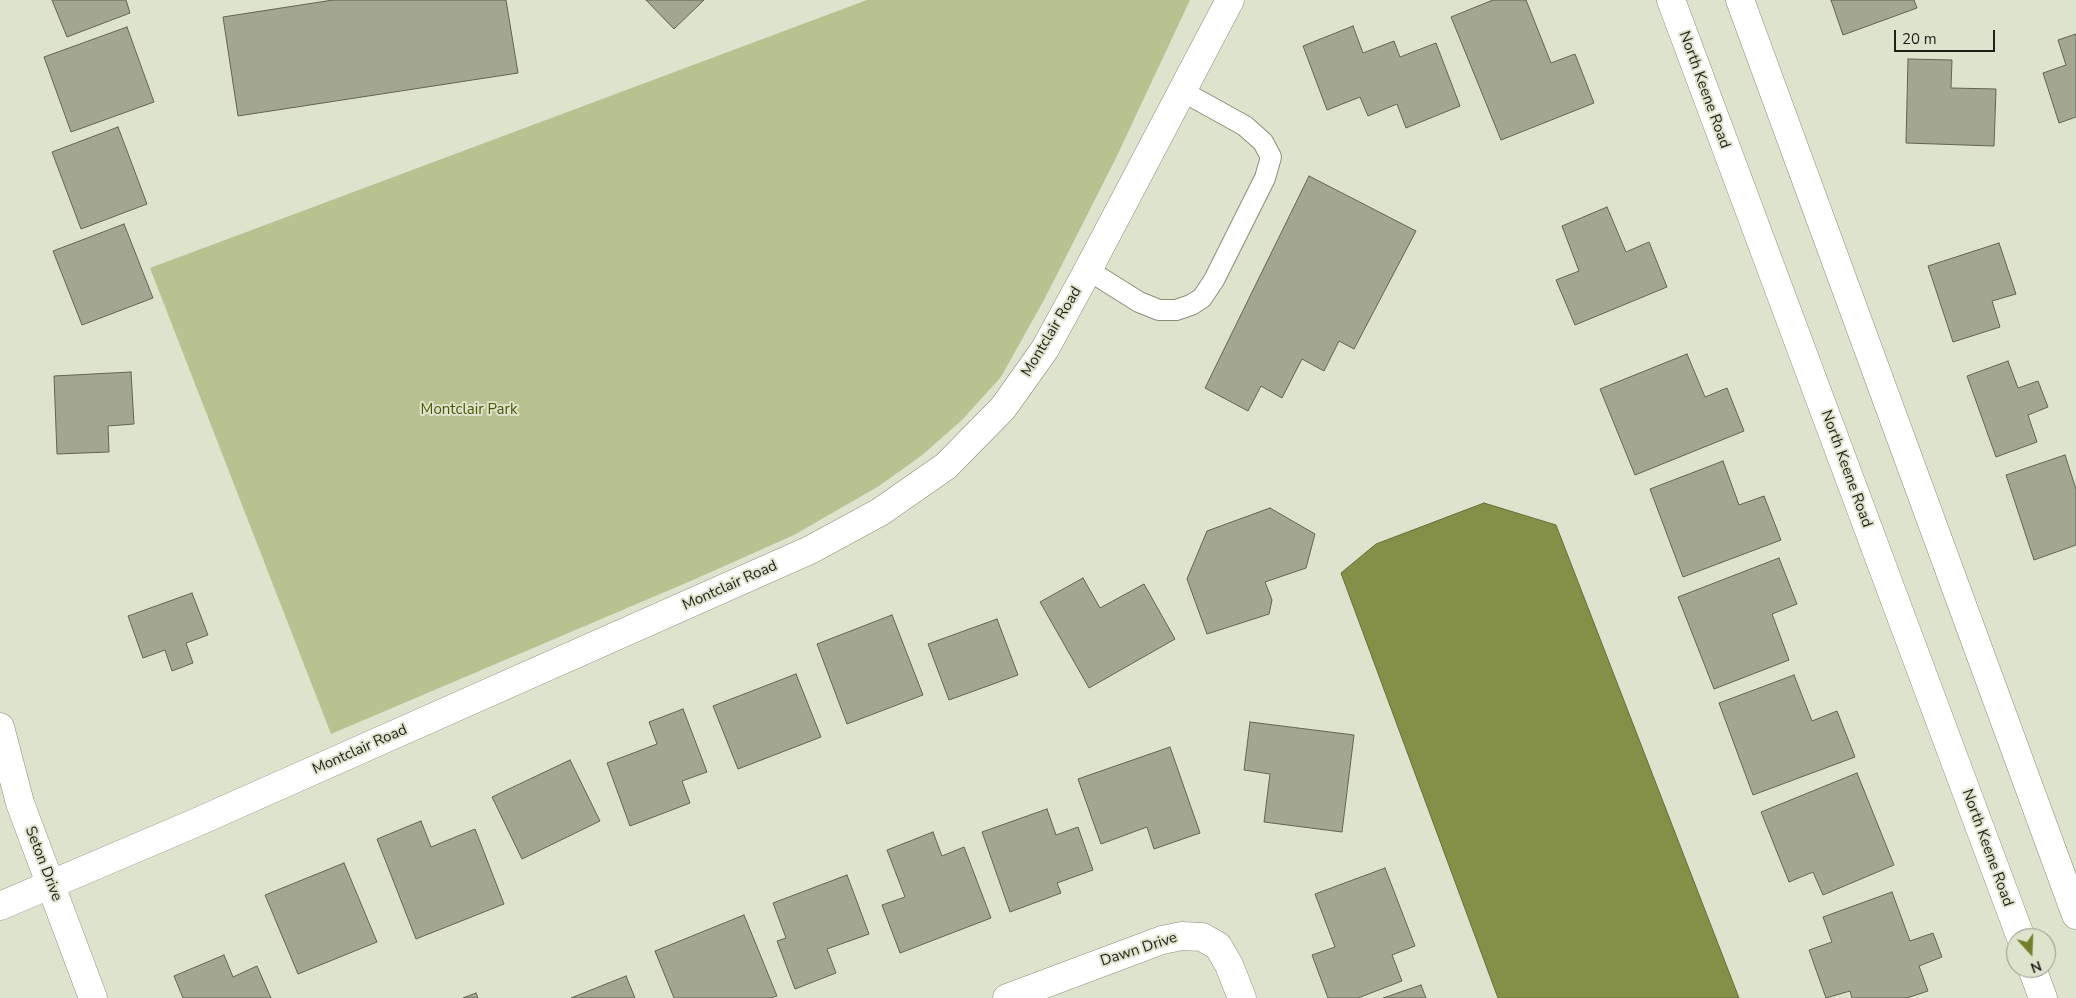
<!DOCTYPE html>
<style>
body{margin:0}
#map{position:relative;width:2076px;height:998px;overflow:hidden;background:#dee3cd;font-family:"Nunito Sans",sans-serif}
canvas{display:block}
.north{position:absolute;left:2006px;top:928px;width:50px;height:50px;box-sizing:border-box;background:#dee3cd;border:1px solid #929585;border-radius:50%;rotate:160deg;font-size:14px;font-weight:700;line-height:20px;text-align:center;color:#1f2119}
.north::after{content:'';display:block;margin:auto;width:18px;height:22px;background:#747f2c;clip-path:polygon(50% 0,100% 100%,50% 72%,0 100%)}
.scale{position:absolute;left:1894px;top:30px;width:101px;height:22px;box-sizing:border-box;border:2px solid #1f2119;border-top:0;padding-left:6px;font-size:15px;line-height:18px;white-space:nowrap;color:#1f2119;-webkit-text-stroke:4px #dee3cd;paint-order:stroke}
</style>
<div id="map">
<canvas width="2076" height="998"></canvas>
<div class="north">N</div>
<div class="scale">20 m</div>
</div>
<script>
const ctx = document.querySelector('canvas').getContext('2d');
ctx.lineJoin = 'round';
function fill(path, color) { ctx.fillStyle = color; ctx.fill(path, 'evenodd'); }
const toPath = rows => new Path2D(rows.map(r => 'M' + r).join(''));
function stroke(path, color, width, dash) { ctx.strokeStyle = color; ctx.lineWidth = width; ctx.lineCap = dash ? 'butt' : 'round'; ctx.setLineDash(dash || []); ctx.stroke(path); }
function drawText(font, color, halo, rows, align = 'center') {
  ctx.font = font + ' "Nunito Sans",sans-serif'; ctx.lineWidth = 4; ctx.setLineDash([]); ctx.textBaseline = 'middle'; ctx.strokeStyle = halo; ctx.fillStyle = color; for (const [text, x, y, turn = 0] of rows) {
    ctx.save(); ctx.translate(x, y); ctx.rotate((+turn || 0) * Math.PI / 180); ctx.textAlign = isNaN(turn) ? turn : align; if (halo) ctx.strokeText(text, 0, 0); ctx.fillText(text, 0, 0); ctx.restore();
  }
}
fill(toPath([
 [867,0,1190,0,1116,158,1045,298,1001,377,961,421,921,456,879,486,794,535,693,580,331,734,150,268]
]), '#b8c190');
const water = toPath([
 [1484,503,1556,525,1739,998,1498,998,1341,573,1376,544,1484,503]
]);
fill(water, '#848f47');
stroke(water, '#666e39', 1);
const building = toPath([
 [52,0,126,0,130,13,67,37,52,0],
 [333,0,506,0,518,73,238,116,223,17,333,0],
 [646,0,704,0,674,29,646,0],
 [1493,0,1526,0,1551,63,1575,54,1594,103,1501,140,1451,17,1493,0],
 [1831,0,1914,0,1917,8,1843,35,1831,0],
 [1353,26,1363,53,1394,41,1400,57,1436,43,1460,106,1406,128,1397,104,1368,116,1360,97,1327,110,1303,46,1353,26],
 [127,27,154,102,71,132,44,57,127,27],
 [2076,34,2076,117,2059,123,2043,73,2066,65,2058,40,2076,34],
 [1908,59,1952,60,1951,88,1996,89,1994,146,1906,143,1908,59],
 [118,127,147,204,81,229,52,152,118,127],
 [1309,176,1416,231,1354,349,1339,341,1324,371,1302,359,1282,398,1261,386,1248,411,1205,388,1309,176],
 [1607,207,1626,252,1649,242,1667,287,1575,325,1556,280,1579,271,1562,226,1607,207],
 [124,224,153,298,82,325,53,251,124,224],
 [1999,243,2016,294,1992,301,2000,327,1953,342,1928,266,1999,243],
 [1687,354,1705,397,1727,388,1744,431,1635,475,1600,389,1687,354],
 [2008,361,2018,388,2038,381,2048,407,2028,415,2037,442,1996,457,1967,376,2008,361],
 [131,372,134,424,108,426,109,452,57,454,54,376,131,372],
 [2065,455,2076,489,2076,545,2034,560,2006,475,2065,455],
 [1723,461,1739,505,1764,496,1781,540,1683,577,1650,489,1723,461],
 [1270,508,1315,534,1306,568,1265,582,1272,600,1269,614,1207,634,1187,579,1207,531,1270,508],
 [1779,558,1797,604,1772,614,1789,660,1714,689,1678,597,1779,558],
 [1083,578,1100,608,1144,584,1175,639,1089,688,1040,602,1083,578],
 [192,593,208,635,186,643,193,663,172,671,165,650,143,658,128,616,192,593],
 [892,615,923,695,847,724,817,644,892,615],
 [997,619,1018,675,949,700,928,644,997,619],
 [796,674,821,737,738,769,713,706,796,674],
 [1794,675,1812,721,1837,711,1855,757,1753,795,1719,703,1794,675],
 [683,709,707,772,682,781,690,803,630,826,607,763,657,744,649,722,683,709],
 [1250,722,1354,735,1342,832,1264,822,1270,774,1244,770,1250,722],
 [1170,747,1200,833,1154,849,1147,827,1101,844,1078,779,1170,747],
 [570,760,600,821,522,859,492,797,570,760],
 [1857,773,1894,865,1823,895,1813,872,1789,882,1761,812,1857,773],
 [1047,809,1056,835,1078,827,1093,870,1057,883,1061,893,1010,912,982,832,1047,809],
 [421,821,431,847,475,829,504,904,416,939,377,839,421,821],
 [933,832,942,856,964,847,991,918,900,953,882,905,905,897,887,850,933,832],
 [344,863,377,942,298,974,265,895,344,863],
 [1385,868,1415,946,1392,955,1402,981,1358,998,1328,998,1312,955,1335,947,1315,894,1385,868],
 [847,875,869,934,827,949,836,973,795,989,777,941,786,938,773,903,847,875],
 [1892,892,1910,941,1933,933,1942,957,1919,966,1928,991,1907,998,1852,998,1850,991,1826,998,1809,950,1832,942,1823,917,1892,892],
 [744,915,777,996,771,998,674,998,655,951,744,915],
 [224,955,233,977,257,966,271,998,183,998,174,976,224,955],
 [626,976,635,998,571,998,626,976],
 [1421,985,1426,998,1383,998,1421,985],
 [476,993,478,998,463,998,476,993]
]);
fill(building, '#a3a791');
stroke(building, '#616551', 1);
const lane = toPath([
 [1088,270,1139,302,1159,310,1176,310,1191,305,1202,298,1214,280,1265,178,1271,157,1263,142,1245,126,1182,91]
]);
const street = toPath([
 [0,727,20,803,93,998],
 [1007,998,1162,940,1182,936,1202,937,1218,946,1229,965,1242,998]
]);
const secondary = toPath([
 [1671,0,2021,938],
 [1740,0,2076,915],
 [0,906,195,823,810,550,880,512,946,466,1003,408,1045,349,1088,270,1230,0],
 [2032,968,2043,998]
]);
stroke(lane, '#8a8e79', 22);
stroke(street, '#8a8e79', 29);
stroke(secondary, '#8a8e79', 29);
stroke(lane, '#fff', 20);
stroke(street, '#fff', 28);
stroke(secondary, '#fff', 28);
drawText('15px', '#1f2119', '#dee3cd', [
 ["North Keene Road",1704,90,70],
 ["Montclair Road",1052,332,-59],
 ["North Keene Road",1846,469,70],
 ["Montclair Road",730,586,-24],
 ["Montclair Road",360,750,-24],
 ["North Keene Road",1987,848,70],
 ["Seton Drive",43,864,69],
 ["Dawn Drive",1139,950,-18]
]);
drawText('15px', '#4f5800', '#dee3cd', [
 ["Montclair Park",469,410]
]);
</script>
